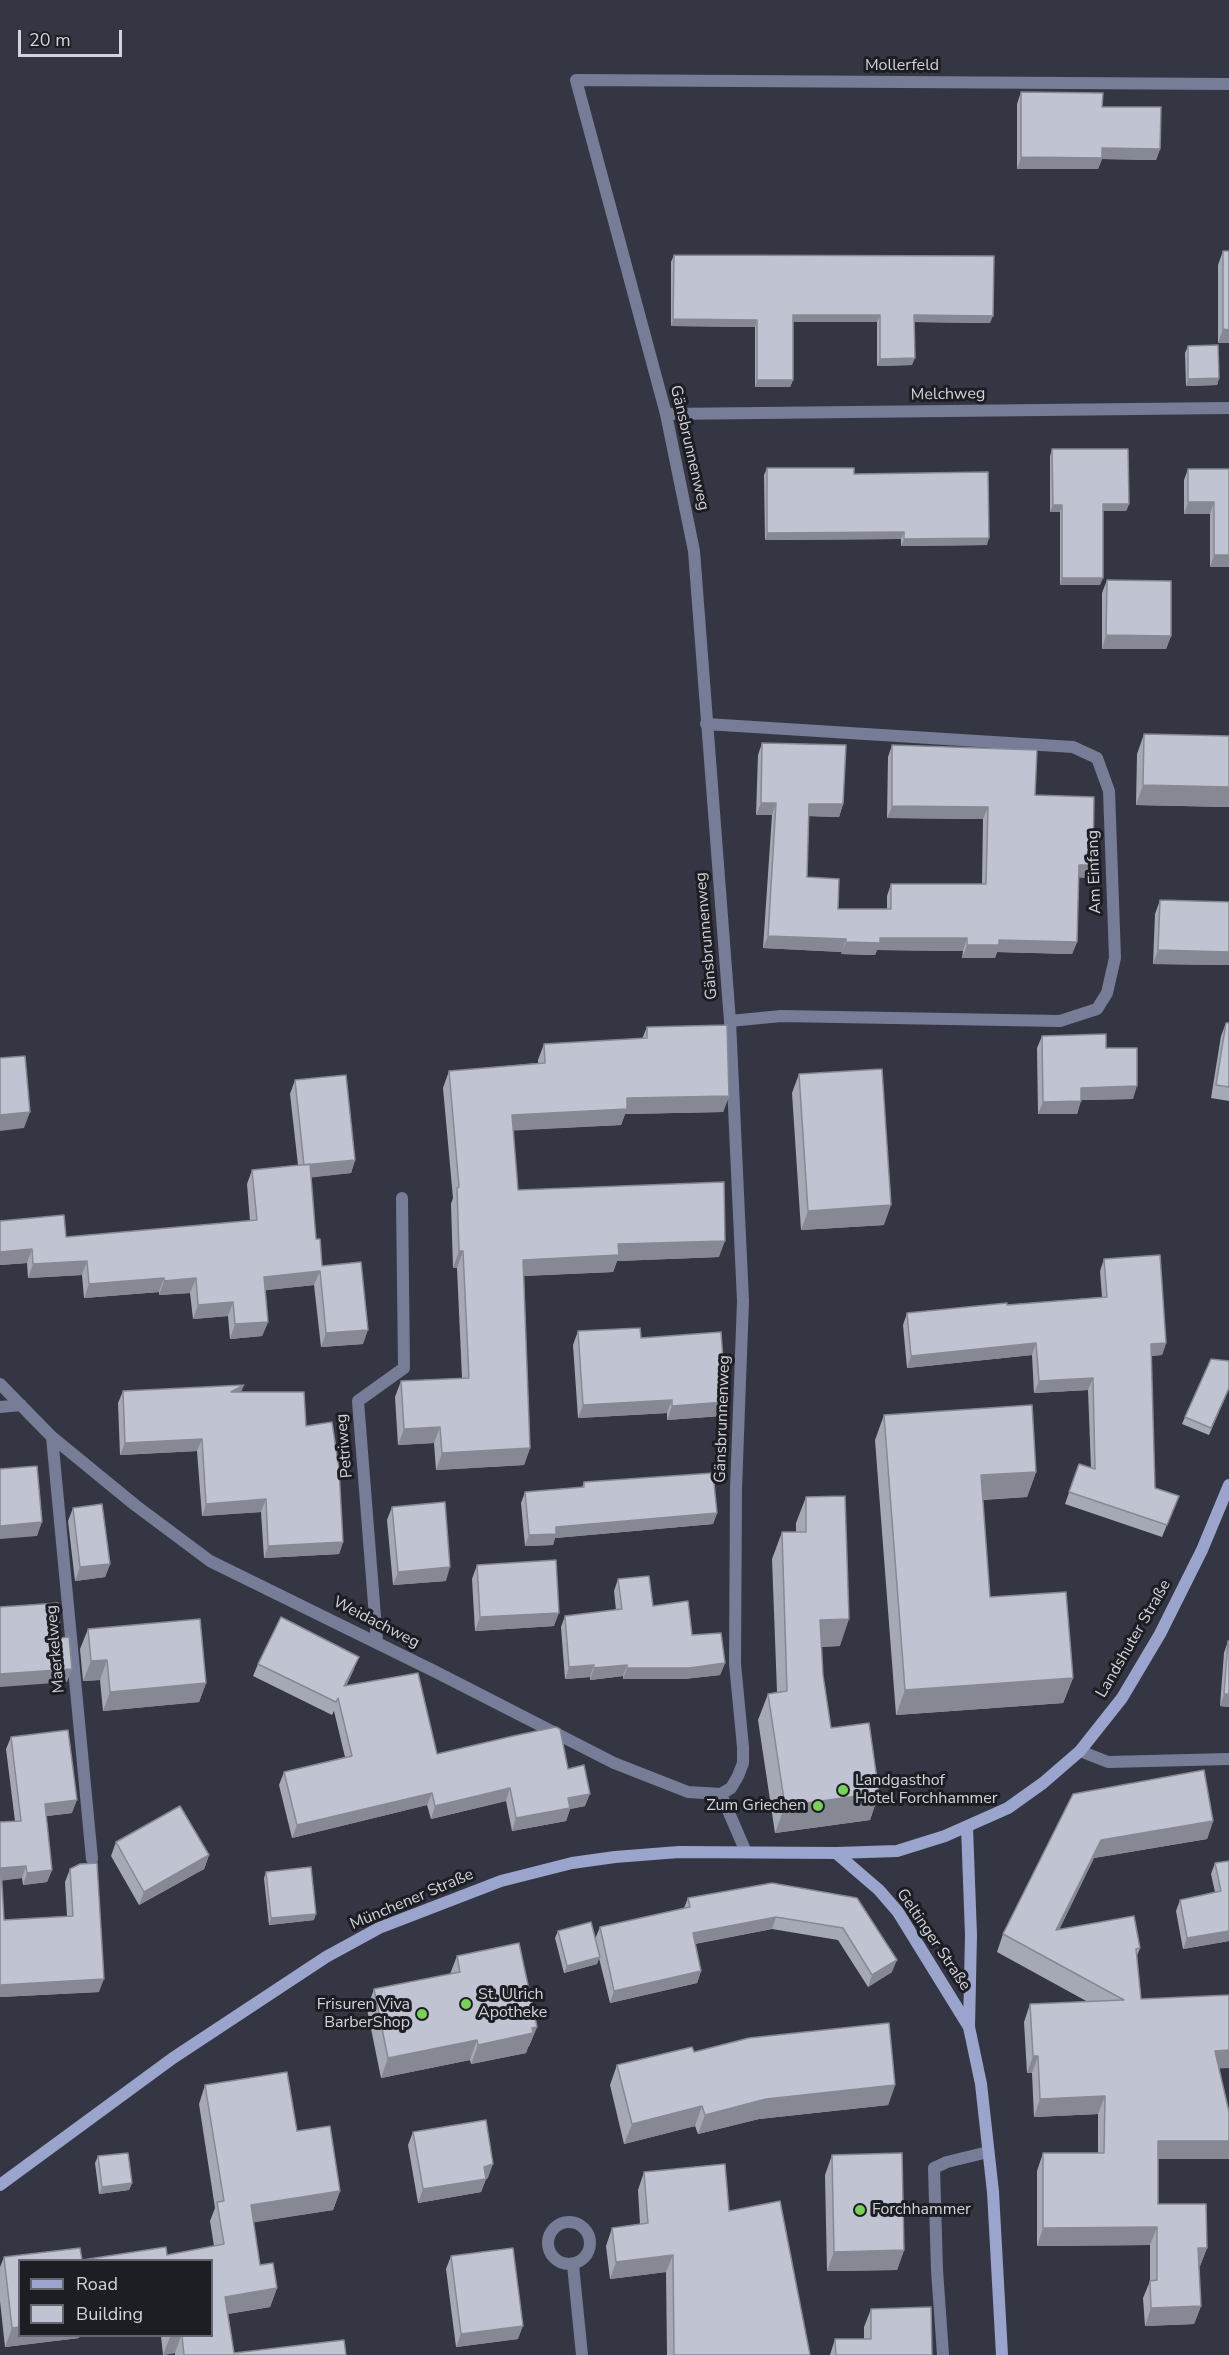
<!DOCTYPE html>
<meta charset="utf-8">
<style>
body{margin:0}
#map{position:relative;width:1229px;height:2355px;overflow:hidden;background:#343743;font-family:"Nunito Sans",sans-serif}
canvas{display:block}
.legend{position:absolute;left:18px;top:2259px;width:195px;height:78px;box-sizing:border-box;background:#1d1e24;border:2px solid #65676e;margin:0;padding:8px 10px;list-style:none;font-size:18px;color:#d2d4dc}
.legend li{display:flex;align-items:center;gap:12px;height:30px}
.legend b{width:30px;border:2px solid #65676e}
.scale{position:absolute;left:18px;top:30px;width:104px;height:27px;box-sizing:border-box;border:3px solid #d2d4dc;border-top:0;padding-left:8px;font-size:18px;line-height:21px;white-space:nowrap;color:#d2d4dc;-webkit-text-stroke:4px #1d1e24;paint-order:stroke}
</style>
<div id="map">
<canvas width="1229" height="2355"></canvas>
<ul class="legend">
<li><b style="height:8px;background:#9aa4cd"></b>Road</li>
<li><b style="height:16px;background:#c0c4d2"></b>Building</li>
</ul>
<div class="scale">20 m</div>
</div>
<script>
const ctx = document.querySelector('canvas').getContext('2d');
ctx.lineJoin = 'round';
const toPath = rows => new Path2D(rows.map(r => 'M' + r).join(''));
function stroke(path, color, width, dash) { ctx.strokeStyle = color; ctx.lineWidth = width; ctx.lineCap = dash ? 'butt' : 'round'; ctx.setLineDash(dash || []); ctx.stroke(path); }
function fill(path, color) { ctx.fillStyle = color; ctx.fill(path, 'evenodd'); }
function drawText(font, color, halo, rows, align = 'center') {
  ctx.font = font + ' "Nunito Sans",sans-serif'; ctx.lineWidth = 6; ctx.setLineDash([]); ctx.textBaseline = 'middle'; ctx.strokeStyle = halo; ctx.fillStyle = color; for (const [text, x, y, turn = 0] of rows) {
    ctx.save(); ctx.translate(x, y); ctx.rotate((+turn || 0) * Math.PI / 180); ctx.textAlign = isNaN(turn) ? turn : align; if (halo) ctx.strokeText(text, 0, 0); ctx.fillText(text, 0, 0); ctx.restore();
  }
}
stroke(toPath([
 [666,414,1229,408],
 [706,724,1073,747,1097,758,1109,791,1115,958,1107,993,1097,1009,1060,1021,781,1016,730,1021],
 [0,1384,52,1437,135,1505,210,1561,436,1672,614,1763,688,1792,721,1794],
 [0,1407,21,1405],
 [52,1437,92,1859],
 [377,1642,358,1401,404,1368,402,1198],
 [1080,1751,1108,1762,1229,1759],
 [721,1794,731,1788,738,1776,743,1763,743,1747,735,1664,736,1489,743,1301,730,1021,694,551,666,414,576,80,1229,84],
 [721,1794,746,1852],
 '548 2243a21 21 0 1 1 42 0a21 21 0 1 1-42 0Z',
 [573,2265,582,2355],
 [943,2355,937,2270,934,2168,947,2162,988,2152]
]), '#777d97', 12);
stroke(toPath([
 [967,1827,971,1935,969,2027,981,2084,993,2192,1002,2355],
 [836,1853,879,1890,898,1912,969,2027],
 [0,2185,173,2058,326,1957,379,1928,501,1881,572,1863,615,1857,679,1852,836,1853,897,1851,945,1836,1008,1808,1043,1783,1080,1751,1122,1698,1160,1634,1202,1550,1229,1485]
]), '#9aa4cd', 12);
fill(toPath([
 [1021,92,1102,107,1160,149,1156,160,1102,159,1098,169,1017,169,1017,104],
 [1223,251,1229,343,1218,343,1218,265],
 [674,255,990,323,914,322,912,365,877,366,877,322,793,322,793,380,790,387,755,387,755,327,671,326,671,262],
 [1188,346,1219,378,1217,385,1186,386,1185,353],
 [1052,449,1129,504,1126,511,1103,511,1100,585,1060,585,1060,512,1050,512,1050,456],
 [767,468,854,474,987,545,901,546,901,539,765,540,764,475],
 [1188,469,1229,469,1229,567,1210,567,1210,514,1184,514,1184,480],
 [1107,580,1171,636,1166,649,1102,649,1102,593],
 [1144,734,1229,736,1229,807,1136,805,1137,754],
 [762,743,843,804,839,817,809,816,807,877,838,909,887,909,887,896,891,884,982,884,983,819,887,818,888,757,892,745,1035,795,1093,865,1088,878,1078,877,1077,942,1072,954,997,952,995,958,962,958,963,951,877,950,875,955,841,954,842,952,763,948,772,815,756,815,758,755],
 [1160,900,1229,902,1229,965,1153,964,1155,914],
 [1226,1023,1229,1023,1229,1101,1211,1098,1221,1036],
 [647,1027,729,1096,723,1112,625,1114,621,1125,513,1130,518,1190,719,1257,617,1261,613,1272,524,1276,530,1448,524,1465,436,1470,434,1443,398,1445,395,1397,401,1381,462,1378,457,1268,453,1268,451,1204,453,1198,443,1088,449,1071,538,1063,538,1060,544,1044,642,1039],
 [1042,1036,1106,1048,1133,1099,1081,1100,1077,1114,1038,1114,1037,1048],
 [799,1074,884,1225,801,1230,792,1093],
 [295,1080,355,1160,351,1173,311,1177,316,1239,322,1266,363,1344,321,1347,314,1285,265,1290,268,1322,262,1336,230,1339,228,1316,193,1319,190,1293,159,1295,159,1292,84,1298,82,1275,28,1278,27,1263,0,1265,0,1221,66,1237,250,1221,247,1184,252,1170,298,1165,290,1094],
 [1104,1259,1166,1343,1162,1355,1151,1356,1155,1488,1179,1496,1162,1537,1065,1504,1079,1464,1091,1468,1088,1390,1034,1393,1032,1355,907,1368,903,1325,907,1313,1102,1297,1100,1271],
 [578,1331,641,1338,721,1416,667,1420,667,1413,578,1418,573,1345],
 [1229,1389,1209,1435,1182,1424,1185,1417],
 [123,1391,241,1392,306,1426,343,1542,339,1554,264,1558,261,1512,202,1516,197,1451,120,1455,118,1403],
 [884,1415,1036,1472,1027,1497,983,1500,990,1597,1073,1678,1063,1703,896,1715,875,1440],
 [584,1482,717,1513,713,1524,555,1538,553,1545,525,1546,521,1503,525,1492,582,1487],
 [806,1497,840,1646,821,1647,823,1675,831,1728,879,1793,870,1820,775,1833,758,1720,768,1694,777,1692,772,1559,782,1532,796,1532,796,1523],
 [392,1507,446,1581,393,1585,387,1520],
 [73,1508,110,1564,105,1577,75,1581,68,1521],
 [477,1565,554,1626,475,1631,472,1579],
 [618,1579,692,1635,725,1663,720,1675,684,1679,623,1679,623,1676,590,1680,590,1677,565,1679,561,1627,565,1616,616,1610,614,1591],
 [88,1629,206,1683,199,1702,103,1711,100,1680,83,1681,80,1649],
 [1228,1641,1229,1641,1229,1707,1220,1706,1224,1653],
 [258,1664,354,1669,346,1686,437,1754,568,1769,585,1806,570,1809,566,1821,512,1831,506,1801,431,1819,427,1805,292,1838,279,1785,284,1772,345,1757,334,1711,332,1715,253,1676],
 [11,1737,72,1813,46,1816,52,1870,47,1882,23,1885,22,1878,1,1880,4,1920,67,1916,65,1882,70,1869,99,1992,0,1997,0,1822,15,1821,6,1749],
 [1073,1794,1213,1821,1207,1839,1094,1858,1059,1930,1140,1948,1137,1956,1141,1999,1229,2068,1219,2068,1229,2159,1158,2159,1158,2204,1207,2248,1200,2266,1199,2266,1201,2306,1194,2324,1145,2326,1143,2298,1150,2281,1150,2245,1037,2246,1037,2171,1043,2153,1098,2153,1098,2114,1034,2117,1032,2073,1027,2073,1024,2022,1030,2004,1088,2002,997,1952,1003,1934],
 [116,1842,209,1855,204,1869,139,1905,111,1856],
 [1229,1861,1229,1941,1183,1949,1176,1911,1180,1900,1215,1892,1211,1874,1215,1863],
 [266,1872,314,1920,269,1925,264,1878],
 [688,1898,857,1898,892,1972,868,1987,838,1940,772,1929,695,1944,701,1971,697,1983,610,2003,599,1958,597,1964,564,1973,555,1938,558,1931,595,1939,600,1927,684,1908],
 [457,1956,537,2027,529,2046,528,2047,526,2053,471,2064,470,2060,381,2078,367,2009,374,1989,450,1974],
 [694,2052,895,2085,888,2105,759,2119,698,2134,695,2126,624,2144,610,2085,617,2065],
 [205,2085,297,2131,340,2191,333,2210,253,2222,260,2265,277,2288,270,2307,228,2314,234,2353,346,2355,175,2355,175,2353,163,2355,161,2336,212,2336,212,2260,20,2260,79,2338,5,2347,0,2301,0,2267,4,2257,82,2260,167,2255,214,2246,210,2221,215,2208,199,2104],
 [413,2132,488,2178,486,2179,481,2192,418,2203,408,2145],
 [832,2155,904,2250,897,2270,827,2271,825,2175],
 [98,2156,132,2183,129,2190,99,2194,95,2163],
 [644,2172,729,2211,810,2355,667,2355,666,2272,610,2279,606,2246,612,2228,640,2224,638,2190],
 [451,2256,518,2339,456,2347,446,2269],
 [871,2309,932,2355,830,2355,835,2339,864,2339,864,2327]
]), '#a5a9b5');
fill(toPath([
 [1102,148,1160,149,1156,160,1102,159,1098,169,1017,169,1021,157],
 [793,315,880,315,877,322,790,322],
 [914,315,993,316,990,323,912,322],
 [673,319,757,320,755,327,671,326],
 [1223,329,1229,330,1229,343,1218,343],
 [915,358,912,365,877,366,880,359],
 [1219,378,1217,385,1186,386,1188,379],
 [757,380,793,380,790,387,755,387],
 [1188,502,1214,502,1210,514,1184,514],
 [1103,504,1129,504,1126,511,1100,511],
 [1053,505,1062,505,1060,512,1050,512],
 [904,532,901,539,765,540,767,533],
 [989,538,987,545,901,546,904,539],
 [1214,555,1229,555,1229,567,1210,567],
 [1062,578,1103,578,1100,585,1060,585],
 [1106,635,1171,636,1166,649,1102,649],
 [1143,785,1229,787,1229,807,1136,805],
 [761,803,776,803,772,815,756,815],
 [809,804,843,804,839,817,804,816],
 [892,806,988,807,983,819,887,818],
 [1079,865,1093,865,1088,878,1074,877],
 [768,936,846,939,842,952,763,948],
 [880,938,967,938,963,951,877,950,875,955,841,954,846,942],
 [999,940,1077,942,1072,954,997,952,995,958,962,958,967,945],
 [1158,950,1229,952,1229,965,1153,964],
 [1137,1086,1133,1099,1077,1100,1081,1088],
 [729,1096,723,1112,625,1114,621,1125,506,1131,512,1115,627,1098],
 [1081,1101,1077,1114,1038,1114,1043,1102],
 [30,1112,24,1128,0,1131,0,1115],
 [355,1160,351,1173,299,1179,304,1165],
 [891,1205,884,1225,801,1230,808,1211],
 [725,1241,719,1257,617,1261,613,1272,517,1276,523,1260,618,1244],
 [32,1249,27,1263,0,1265,0,1252],
 [459,1251,463,1251,457,1268,453,1268],
 [87,1261,82,1275,28,1278,33,1264],
 [320,1271,314,1285,259,1291,264,1277],
 [164,1278,159,1292,84,1298,89,1284],
 [196,1278,190,1293,159,1295,164,1281],
 [233,1302,228,1316,193,1319,198,1305],
 [268,1322,262,1336,230,1339,235,1324],
 [368,1330,363,1344,321,1347,326,1333],
 [1036,1343,1032,1355,907,1368,911,1356],
 [1166,1343,1162,1355,1146,1356,1151,1344],
 [1093,1378,1088,1390,1034,1393,1039,1381],
 [244,1385,239,1397,231,1392],
 [672,1400,667,1413,578,1418,583,1405],
 [726,1402,721,1416,667,1420,672,1406],
 [440,1427,434,1443,398,1445,404,1429],
 [202,1439,197,1451,120,1455,125,1443],
 [530,1448,524,1465,436,1470,442,1453],
 [1036,1472,1027,1497,972,1500,981,1475],
 [266,1499,261,1512,202,1516,206,1504],
 [717,1513,713,1524,555,1538,553,1545,525,1546,529,1535,556,1527],
 [42,1522,37,1536,0,1539,0,1526],
 [343,1542,339,1554,264,1558,268,1546],
 [110,1564,105,1577,75,1581,80,1567],
 [450,1567,446,1581,393,1585,398,1572],
 [559,1613,554,1626,475,1631,480,1617],
 [849,1619,840,1646,810,1647,820,1620],
 [359,1657,354,1669,340,1699,344,1686],
 [107,1660,100,1680,83,1681,91,1661],
 [725,1663,720,1675,684,1679,623,1679,627,1668],
 [594,1665,590,1677,565,1679,569,1667],
 [627,1665,623,1676,590,1680,594,1668],
 [72,1669,67,1682,0,1687,0,1674],
 [1073,1678,1063,1703,896,1715,905,1690],
 [206,1683,199,1702,103,1711,110,1692],
 [1224,1694,1229,1694,1229,1707,1220,1706],
 [510,1788,506,1801,431,1819,435,1806],
 [432,1793,427,1805,292,1838,297,1825],
 [879,1793,870,1820,775,1833,785,1806],
 [590,1794,585,1806,570,1809,566,1821,512,1831,516,1818,568,1798],
 [77,1800,72,1813,40,1817,45,1804],
 [1213,1821,1207,1839,1094,1858,1050,1948,1056,1930,1101,1840],
 [209,1855,204,1869,139,1905,144,1892],
 [26,1866,22,1878,0,1881,1,1868],
 [52,1870,47,1882,23,1885,27,1873],
 [316,1914,314,1920,269,1925,271,1918],
 [776,1917,772,1929,688,1945,693,1933],
 [1229,1931,1229,1941,1183,1949,1187,1938],
 [600,1957,597,1964,564,1973,567,1966],
 [897,1960,892,1972,868,1987,872,1975],
 [701,1971,697,1983,610,2003,614,1991],
 [104,1979,99,1992,0,1997,0,1985],
 [537,2027,529,2046,528,2047,526,2053,471,2064,478,2045],
 [477,2040,470,2060,381,2078,388,2058],
 [1229,2050,1229,2068,1209,2069,1215,2051],
 [1033,2056,1038,2056,1032,2073,1027,2073],
 [895,2085,888,2105,759,2119,698,2134,705,2115,766,2099],
 [1105,2096,1098,2114,1034,2117,1040,2099],
 [702,2106,695,2126,624,2144,632,2124],
 [1158,2141,1229,2141,1229,2159,1151,2159],
 [493,2164,488,2178,481,2180,486,2179,481,2192,418,2203,423,2189,484,2167],
 [132,2183,129,2190,99,2194,102,2187],
 [340,2191,333,2210,244,2224,251,2205],
 [1157,2227,1150,2245,1037,2246,1043,2228],
 [1198,2248,1207,2248,1200,2266,1192,2266],
 [904,2250,897,2270,827,2271,834,2252],
 [673,2255,666,2272,610,2279,616,2262],
 [277,2288,270,2307,219,2315,225,2297],
 [1201,2306,1194,2324,1145,2326,1151,2308],
 [523,2326,518,2339,456,2347,461,2334],
 [20,2327,20,2336,80,2336,79,2338,5,2347,12,2328],
 [177,2336,181,2336,175,2353,163,2355,170,2337]
]), '#868993');
const building = toPath([
 [1021,92,1103,93,1102,107,1161,107,1160,149,1102,148,1102,158,1021,157,1021,92],
 [1223,251,1229,251,1229,330,1223,329,1223,251],
 [674,255,994,256,993,316,914,315,915,358,880,359,880,315,793,315,793,380,757,380,757,320,673,319,674,255],
 [1218,345,1219,378,1188,379,1188,346,1218,345],
 [1052,449,1128,449,1129,504,1103,504,1103,578,1062,578,1062,505,1053,505,1052,449],
 [767,468,854,468,854,474,988,472,989,538,904,539,904,532,767,533,767,468],
 [1188,469,1229,469,1229,555,1214,555,1214,502,1188,502,1188,469],
 [1107,580,1171,581,1171,636,1106,635,1107,580],
 [1144,734,1229,736,1229,787,1143,785,1144,734],
 [762,743,846,745,843,804,809,804,807,877,839,879,838,909,891,909,891,884,986,884,988,807,892,806,892,745,1037,750,1035,795,1094,797,1093,865,1079,865,1077,942,999,940,999,945,967,945,967,938,880,938,880,943,846,942,846,939,768,936,776,803,761,803,762,743],
 [1160,900,1229,902,1229,952,1158,950,1160,900],
 [1226,1023,1229,1023,1229,1087,1216,1085,1226,1023],
 [727,1025,729,1096,627,1098,627,1109,512,1115,518,1190,724,1182,725,1241,618,1244,619,1255,523,1260,530,1448,442,1453,440,1427,404,1429,401,1381,469,1378,463,1251,459,1251,457,1188,459,1187,449,1071,545,1063,544,1044,647,1038,647,1027,727,1025],
 [1106,1034,1106,1048,1137,1048,1137,1086,1081,1088,1081,1101,1043,1102,1042,1036,1106,1034],
 [25,1056,30,1112,0,1115,0,1058,25,1056],
 [882,1069,891,1205,808,1211,799,1074,882,1069],
 [346,1075,355,1160,304,1165,295,1080,346,1075],
 [310,1164,316,1239,320,1239,322,1266,361,1262,368,1330,326,1333,320,1271,264,1277,268,1322,235,1324,233,1302,198,1305,196,1278,164,1281,164,1278,89,1284,87,1261,33,1264,32,1249,0,1252,0,1221,64,1215,66,1237,257,1220,252,1170,310,1164],
 [1160,1255,1166,1343,1151,1344,1155,1488,1179,1496,1167,1525,1069,1492,1079,1464,1095,1469,1093,1378,1039,1381,1036,1343,911,1356,907,1313,1007,1303,1007,1305,1107,1297,1104,1259,1160,1255],
 [640,1328,641,1338,721,1332,726,1402,672,1406,672,1400,583,1405,578,1331,640,1328],
 [1211,1359,1229,1361,1229,1388,1211,1428,1185,1417,1211,1359],
 [244,1385,231,1392,304,1392,306,1426,332,1422,339,1469,343,1542,268,1546,266,1499,206,1504,202,1439,125,1443,123,1391,244,1385],
 [1032,1405,1036,1472,981,1475,990,1597,1066,1592,1073,1678,905,1690,884,1415,1032,1405],
 [37,1466,42,1522,0,1526,0,1469,37,1466],
 [713,1473,717,1513,556,1527,556,1534,529,1535,525,1492,584,1487,584,1482,713,1473],
 [845,1496,849,1619,820,1620,823,1675,831,1728,869,1723,879,1793,785,1806,768,1694,787,1691,782,1532,806,1532,806,1497,845,1496],
 [445,1502,450,1567,398,1572,392,1507,445,1502],
 [102,1504,110,1564,80,1567,73,1508,102,1504],
 [556,1560,559,1613,480,1617,477,1565,556,1560],
 [649,1576,653,1606,688,1601,692,1635,721,1633,725,1663,689,1668,627,1668,627,1665,594,1668,594,1665,569,1667,565,1616,622,1609,618,1579,649,1576],
 [58,1603,60,1638,69,1637,72,1669,0,1674,0,1607,58,1603],
 [281,1617,359,1657,344,1686,418,1673,437,1754,513,1736,556,1727,560,1729,568,1769,584,1765,590,1794,568,1798,570,1808,516,1818,510,1788,435,1806,432,1793,297,1825,284,1772,352,1756,338,1698,336,1702,258,1664,281,1617],
 [200,1619,206,1683,110,1692,107,1660,91,1661,88,1629,200,1619],
 [1228,1641,1229,1641,1229,1694,1224,1694,1228,1641],
 [68,1730,77,1800,45,1804,52,1870,27,1873,26,1866,1,1868,4,1920,73,1916,70,1869,80,1864,97,1863,104,1979,0,1985,0,1822,21,1821,11,1737,68,1730],
 [1204,1770,1213,1821,1101,1840,1056,1930,1134,1916,1140,1948,1136,1949,1141,1999,1229,1995,1229,2050,1215,2051,1229,2112,1229,2141,1158,2141,1158,2204,1206,2204,1207,2248,1198,2248,1201,2306,1151,2308,1150,2281,1157,2280,1157,2227,1043,2228,1043,2153,1104,2153,1105,2096,1040,2099,1038,2056,1033,2056,1030,2004,1124,2000,1003,1934,1073,1794,1204,1770],
 [180,1806,209,1855,144,1892,116,1842,180,1806],
 [1229,1861,1229,1931,1187,1938,1180,1900,1221,1891,1215,1863,1229,1861],
 [311,1867,316,1914,271,1918,266,1872,311,1867],
 [772,1883,857,1898,897,1960,872,1975,843,1928,776,1917,693,1933,701,1971,614,1991,600,1927,690,1907,688,1898,772,1883],
 [591,1922,600,1957,567,1966,558,1931,591,1922],
 [519,1943,537,2027,532,2028,533,2033,478,2045,477,2040,388,2058,374,1989,460,1972,457,1956,519,1943],
 [889,2023,895,2085,766,2099,705,2115,702,2106,632,2124,617,2065,692,2047,694,2052,749,2038,889,2023],
 [287,2072,297,2131,330,2126,340,2191,251,2205,260,2265,273,2263,277,2288,225,2297,234,2353,344,2340,346,2355,184,2355,182,2336,212,2336,212,2260,20,2260,20,2327,12,2328,4,2257,80,2248,82,2260,166,2247,167,2255,224,2244,217,2202,224,2201,205,2085,287,2072],
 [486,2120,493,2164,484,2167,486,2179,423,2189,413,2132,486,2120],
 [128,2153,132,2183,102,2187,98,2156,128,2153],
 [902,2153,904,2250,834,2252,832,2155,902,2153],
 [725,2164,729,2211,780,2201,810,2355,674,2355,673,2255,616,2262,612,2228,648,2223,644,2172,725,2164],
 [513,2248,523,2326,461,2334,451,2256,513,2248],
 [931,2307,932,2355,836,2355,835,2339,871,2339,871,2309,931,2307]
]);
fill(building, '#c0c4d2');
stroke(building, '#868993', 1.5);
for (const [x, y, r, color] of [
 [843,1790,6,"#79d157"],
 [818,1806,6,"#79d157"],
 [466,2004,6,"#79d157"],
 [422,2014,6,"#79d157"],
 [860,2210,6,"#79d157"]
]) { const dot = new Path2D(); dot.arc(x, y, r, 0, 2 * Math.PI); ctx.fillStyle = color; ctx.fill(dot); stroke(dot, '#1d1e24', 2); }
drawText('16px', '#d2d4dc', '#1d1e24', [
 ["Mollerfeld",902,66],
 ["Melchweg",948,395,-1],
 ["Gänsbrunnenweg",689,448,77],
 ["Am Einfang",1095,872,-92],
 ["Gänsbrunnenweg",707,936,-95],
 ["Gänsbrunnenweg",723,1419,-88],
 ["Petriweg",345,1446,-95],
 ["Weidachweg",376,1623,27],
 ["Landshuter Straße",1134,1639,-60],
 ["Maerkelweg",56,1649,-95],
 ["Münchener Straße",412,1900,-23],
 ["Geltinger Straße",933,1940,56]
]);
drawText('16px', '#d2d4dc', '#1d1e24', [
 ["Landgasthof",855,1781],
 ["Hotel Forchhammer",855,1799],
 ["Zum Griechen",806,1806,"right"],
 ["St. Ulrich",478,1995],
 ["Apotheke",478,2013],
 ["Frisuren Viva",410,2005,"right"],
 ["BarberShop",410,2023,"right"],
 ["Forchhammer",872,2210]
], 'left');
</script>
